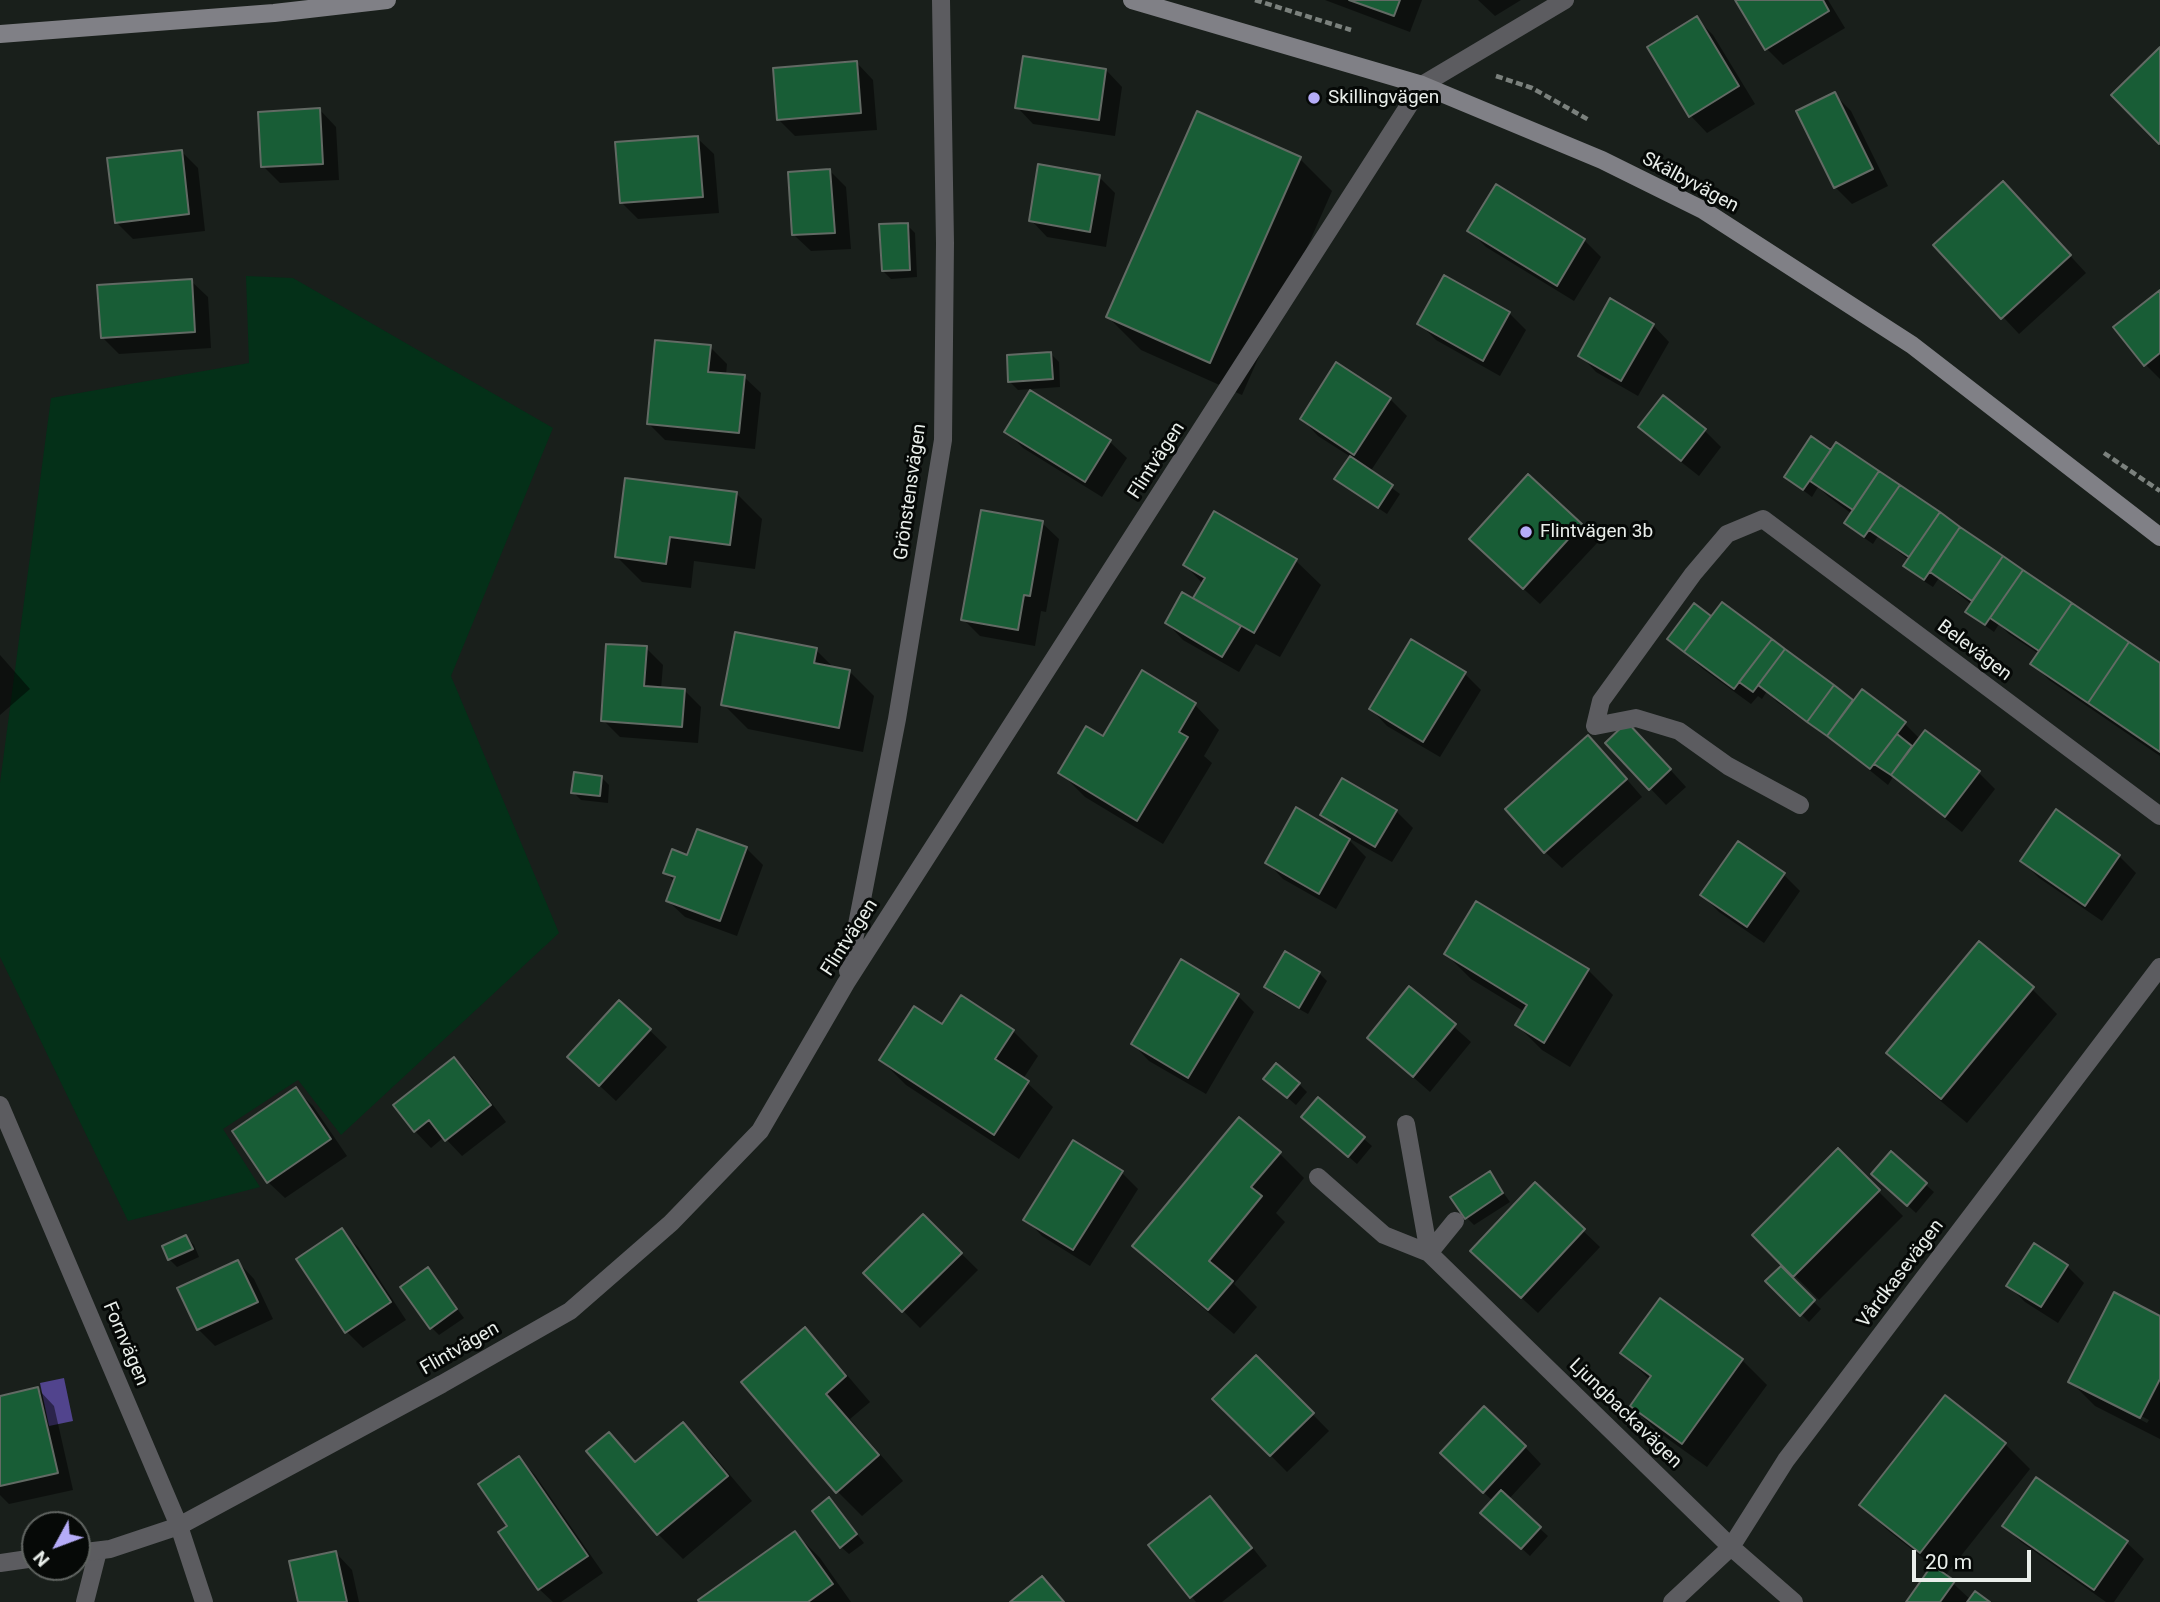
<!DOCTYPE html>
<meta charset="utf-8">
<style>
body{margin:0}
#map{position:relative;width:2160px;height:1602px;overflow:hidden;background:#191f1b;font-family:Roboto,sans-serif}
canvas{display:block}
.north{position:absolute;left:21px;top:1511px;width:70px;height:70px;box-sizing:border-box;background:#060907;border:2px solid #616562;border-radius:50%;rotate:229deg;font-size:19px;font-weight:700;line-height:28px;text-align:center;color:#e9eeea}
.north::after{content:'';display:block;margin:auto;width:24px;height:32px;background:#b5acf8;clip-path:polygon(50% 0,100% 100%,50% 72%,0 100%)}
.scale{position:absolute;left:1912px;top:1550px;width:119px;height:32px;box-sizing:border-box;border:4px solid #e9eeea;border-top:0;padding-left:9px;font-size:21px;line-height:24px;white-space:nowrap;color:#e9eeea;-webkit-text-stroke:5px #060907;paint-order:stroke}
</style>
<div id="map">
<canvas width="2160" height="1602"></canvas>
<div class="north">N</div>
<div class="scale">20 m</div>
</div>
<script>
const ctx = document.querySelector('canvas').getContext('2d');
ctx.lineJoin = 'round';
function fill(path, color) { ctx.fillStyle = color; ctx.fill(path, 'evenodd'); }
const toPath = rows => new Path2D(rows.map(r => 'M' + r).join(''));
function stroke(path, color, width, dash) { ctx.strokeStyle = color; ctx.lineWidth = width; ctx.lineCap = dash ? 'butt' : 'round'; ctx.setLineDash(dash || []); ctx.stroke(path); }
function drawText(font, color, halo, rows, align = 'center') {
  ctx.font = font + ' Roboto,sans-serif'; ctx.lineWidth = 6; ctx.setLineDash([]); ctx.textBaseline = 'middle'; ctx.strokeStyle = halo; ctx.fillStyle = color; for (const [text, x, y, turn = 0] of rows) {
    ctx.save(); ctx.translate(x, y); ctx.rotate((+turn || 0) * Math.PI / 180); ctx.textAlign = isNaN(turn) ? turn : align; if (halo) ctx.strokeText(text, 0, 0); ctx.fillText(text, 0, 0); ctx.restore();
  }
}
fill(toPath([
 [246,276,293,278,553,428,451,676,559,933,341,1135,298,1080,223,1129,260,1187,128,1221,0,957,0,783,51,398,249,363]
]), '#043018');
fill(toPath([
 [64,1378,73,1421,49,1426,40,1383]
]), '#51448d');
fill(toPath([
 [1325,0,1422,0,1410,32],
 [1478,0,1521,0,1495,16],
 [1737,0,1828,0,1845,28,1783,65,1767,49],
 [1696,18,1713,35,1755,104,1707,133,1691,116,1649,47],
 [857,63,873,80,877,130,795,136,778,119],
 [1106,70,1122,87,1115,136,1033,124,1017,107],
 [1834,94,1851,111,1888,186,1852,204,1835,187],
 [320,110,336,127,339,180,280,183,263,166],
 [697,138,714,154,719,213,638,219,621,202],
 [181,151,198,168,205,231,133,239,116,222],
 [1300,159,1332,191,1242,395,1141,350,1108,317],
 [830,171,846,187,851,249,811,251,794,235],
 [1099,177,1115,193,1106,247,1047,237,1031,220],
 [1497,186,1584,240,1601,257,1574,301,1486,247,1470,231],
 [2019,200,2086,273,2019,334,1936,245],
 [907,225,915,233,917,277,891,279,883,271],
 [1445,277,1509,313,1526,330,1500,376,1436,340,1419,323],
 [191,281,208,297,211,348,119,354,102,337],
 [2160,293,2160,379,2145,364],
 [1653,325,1669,342,1638,396,1596,372,1580,355],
 [710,347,727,364,726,375,744,377,761,393,755,449,665,440,649,424],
 [1051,354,1059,362,1060,387,1018,390,1010,382],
 [1663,398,1705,431,1721,447,1699,476,1657,443,1640,427],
 [1390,399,1407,416,1370,472,1400,494,1387,514,1345,486,1337,478,1351,457,1318,436,1302,419],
 [1007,432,1110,442,1127,458,1102,497,1023,448],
 [1837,444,2160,665,2160,756,2049,680,2032,663,2039,654,2009,634,1999,624,1994,632,1976,619,1968,611,1972,605,1939,578,1933,587,1913,574,1905,566,1909,560,1878,536,1873,544,1854,531,1846,523,1852,514,1829,497,1818,487,1812,497,1786,477,1831,452],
 [1529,477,1598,542,1540,604,1488,556],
 [737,494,762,519,755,569,694,561,691,588,642,582,617,557],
 [1042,523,1059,539,1046,612,1041,611,1035,646,980,636,963,619],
 [1296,561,1321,585,1280,657,1256,644,1239,672,1183,640,1167,623,1200,603,1195,598,1203,584,1185,565],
 [1694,605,1711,619,1833,687,1854,703,1904,723,1920,739,1978,772,1995,789,1962,832,1893,777,1888,785,1837,744,1777,702,1767,691,1762,699,1758,696,1751,704,1703,669,1669,639],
 [646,648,663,665,661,689,684,690,701,707,698,743,620,737,603,720],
 [816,650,835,669,849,671,874,696,863,752,748,729,723,704],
 [0,655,30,689,0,715],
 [1464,673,1481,690,1440,757,1387,726,1371,709],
 [1195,705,1219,730,1204,756,1212,763,1163,844,1085,797,1060,772,1103,738],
 [1644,741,1686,787,1666,805,1650,788],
 [1605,754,1642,797,1562,868,1545,852],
 [601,777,609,785,608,803,581,800,573,792],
 [1396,811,1413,828,1392,862,1345,836,1366,857,1336,909,1283,879,1267,862,1344,836,1323,814],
 [746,848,763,865,737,936,685,917,668,901,675,882,665,872,688,857],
 [2119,856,2136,873,2102,921,2039,878,2022,861],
 [1784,875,1800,891,1764,943,1719,912,1702,895],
 [1446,954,1588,970,1613,995,1570,1067,1542,1050,1517,1025,1525,1012,1471,979],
 [1319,973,1327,981,1308,1014,1274,995,1266,987],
 [1410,988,1471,1042,1430,1092,1369,1038],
 [2032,989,2057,1014,1967,1123,1913,1078,1888,1053],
 [1237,995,1254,1012,1206,1094,1149,1061,1133,1044],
 [620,1002,667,1047,616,1101,586,1073],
 [943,1026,1013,1031,1038,1056,1023,1079,1053,1107,1019,1159,906,1085,881,1060],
 [454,1060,471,1076,506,1122,462,1156,444,1137,431,1148,415,1131],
 [1299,1084,1307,1092,1296,1105,1274,1086],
 [296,1090,313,1106,347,1156,285,1198,268,1182],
 [1318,1099,1372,1146,1357,1164,1311,1124],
 [1838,1151,1903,1216,1819,1300,1754,1235],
 [1279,1153,1304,1178,1276,1213,1285,1222,1234,1284,1257,1307,1234,1334,1159,1271,1134,1246],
 [1891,1154,1934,1192,1916,1213,1881,1181],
 [1121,1172,1138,1189,1090,1266,1042,1236,1026,1219],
 [1490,1174,1510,1202,1474,1225,1466,1217],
 [1535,1185,1600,1247,1538,1313,1489,1268],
 [923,1216,978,1270,920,1328,866,1273],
 [341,1231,358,1247,406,1320,363,1348,346,1331],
 [186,1237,194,1245,199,1257,177,1267,169,1259],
 [2034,1245,2067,1266,2084,1283,2058,1323,2025,1302,2008,1285],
 [238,1262,254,1279,273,1319,215,1346,198,1329],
 [1781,1269,1821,1309,1809,1322,1768,1281],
 [428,1270,464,1318,439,1335,431,1327],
 [2160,1318,2160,1439,2095,1406,2070,1381],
 [2098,1394,2149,1420,2147,1423,2098,1398],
 [804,1329,829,1354,870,1402,850,1419,903,1481,862,1516,837,1491],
 [1622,1353,1742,1360,1767,1385,1707,1467,1657,1431,1632,1406,1650,1380],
 [1256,1357,1329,1431,1287,1472,1215,1399],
 [38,1389,54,1406,73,1490,9,1504,0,1495,0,1398],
 [1946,1397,2005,1444,2030,1469,1945,1576,1971,1600,1987,1602,1908,1602,1933,1566,1886,1529,1861,1504],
 [683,1424,708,1449,752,1501,683,1559,658,1534,609,1435,637,1463],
 [1525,1447,1541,1464,1508,1500,1548,1536,1530,1556,1491,1520,1493,1501,1459,1470],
 [519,1458,535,1475,603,1573,561,1602,553,1602,539,1589,510,1527],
 [2036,1479,2127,1543,2144,1559,2114,1602,2106,1602,2021,1542,2004,1526],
 [1210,1498,1226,1514,1267,1566,1222,1602,1196,1602,1150,1545],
 [836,1508,864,1543,849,1554,841,1547],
 [795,1533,820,1558,851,1602,701,1602],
 [336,1553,352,1570,359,1602,300,1602]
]), '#0007');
const building = toPath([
 [1349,0,1400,0,1394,16,1349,0],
 [1735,0,1823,0,1829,11,1765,50,1735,0],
 [1697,16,1739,86,1689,117,1647,47,1697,16],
 [2160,47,2160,143,2159,144,2111,95,2160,47],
 [1023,56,1106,69,1099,120,1015,108,1023,56],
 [857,61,861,113,777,120,773,68,857,61],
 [1835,92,1873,169,1834,188,1796,111,1835,92],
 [320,108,323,164,261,167,258,112,320,108],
 [1197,111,1301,157,1210,363,1106,317,1197,111],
 [698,136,703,197,620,203,615,142,698,136],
 [182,150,189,214,115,223,107,158,182,150],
 [1038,164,1100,175,1090,232,1029,221,1038,164],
 [830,169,835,233,792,235,788,172,830,169],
 [2003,181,2071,255,2001,319,1933,245,2003,181],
 [1496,184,1585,239,1557,286,1467,231,1496,184],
 [908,223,910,270,882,271,879,224,908,223],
 [1444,275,1510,312,1483,361,1417,324,1444,275],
 [192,279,195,332,101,338,97,285,192,279],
 [2160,290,2160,353,2144,366,2113,327,2160,290],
 [1610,298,1654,324,1621,381,1578,356,1610,298],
 [655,340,711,345,708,372,745,375,739,433,647,424,655,340],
 [1051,352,1053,379,1008,382,1007,355,1051,352],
 [1336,362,1391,398,1354,455,1300,419,1336,362],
 [1030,390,1111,440,1085,482,1004,432,1030,390],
 [1663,395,1706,429,1681,461,1638,427,1663,395],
 [1811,436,1831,450,1803,490,1784,477,1811,436],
 [1836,442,1879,471,1853,510,1810,481,1836,442],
 [1350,456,1393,485,1378,508,1334,479,1350,456],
 [1879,471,1900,485,1864,537,1844,523,1879,471],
 [1528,474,1582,524,1523,589,1469,539,1528,474],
 [625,478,737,492,730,545,670,537,666,564,615,557,625,478],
 [1900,485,1940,512,1909,557,1869,530,1900,485],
 [981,510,1043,521,1030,596,1024,595,1018,630,961,620,981,510],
 [1214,511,1297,559,1254,633,1193,598,1205,578,1183,565,1214,511],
 [1940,512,1960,527,1924,580,1903,566,1940,512],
 [1960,527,2003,556,1972,601,1930,572,1960,527],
 [2003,556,2023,570,1985,625,1965,612,2003,556],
 [2023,570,2072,603,2039,651,1990,618,2023,570],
 [1182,592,1241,626,1222,657,1165,623,1182,592],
 [1722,602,1772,639,1734,689,1684,652,1722,602],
 [1694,603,1711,616,1684,652,1667,639,1694,603],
 [2072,603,2129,642,2088,703,2030,664,2072,603],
 [735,632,817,648,814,663,850,670,839,728,721,705,735,632],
 [1411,639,1466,672,1423,742,1369,709,1411,639],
 [1772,639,1785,649,1753,692,1739,682,1772,639],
 [2129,642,2160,663,2160,752,2088,703,2129,642],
 [606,644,647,646,644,686,685,689,682,727,601,721,606,644],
 [1785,649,1834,685,1807,722,1758,685,1785,649],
 [1142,670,1196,703,1179,732,1188,737,1137,821,1058,773,1086,726,1103,736,1142,670],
 [1834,685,1853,700,1827,736,1807,722,1834,685],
 [1862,689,1906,722,1870,769,1827,736,1862,689],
 [1627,722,1671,769,1649,790,1605,743,1627,722],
 [1925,730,1980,771,1945,817,1891,775,1925,730],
 [1897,734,1912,746,1891,775,1874,764,1897,734],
 [1588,735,1627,779,1544,853,1505,809,1588,735],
 [574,772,602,776,600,796,571,793,574,772],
 [1342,778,1397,810,1375,847,1320,815,1342,778],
 [1296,807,1350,839,1319,894,1265,863,1296,807],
 [2056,809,2120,855,2085,906,2020,861,2056,809],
 [697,829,747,847,720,921,666,901,675,877,663,873,672,849,687,855,697,829],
 [1738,841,1785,873,1747,927,1700,895,1738,841],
 [1476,901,1589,969,1544,1043,1515,1025,1527,1005,1444,954,1476,901],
 [1979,941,2034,987,1941,1099,1886,1053,1979,941],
 [1285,951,1320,972,1299,1008,1264,987,1285,951],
 [1181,959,1239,994,1188,1078,1131,1044,1181,959],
 [1409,986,1456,1024,1413,1077,1367,1038,1409,986],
 [961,995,1014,1030,995,1059,1029,1081,994,1135,879,1060,914,1006,942,1024,961,995],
 [619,1000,651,1029,599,1086,567,1057,619,1000],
 [454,1057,491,1105,445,1141,429,1120,414,1132,393,1105,454,1057],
 [1276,1063,1300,1083,1287,1098,1263,1079,1276,1063],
 [296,1087,331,1139,267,1183,232,1131,296,1087],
 [1318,1097,1365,1137,1348,1157,1301,1117,1318,1097],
 [1239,1117,1281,1152,1251,1187,1262,1196,1209,1261,1233,1281,1208,1310,1132,1246,1239,1117],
 [1073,1140,1123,1171,1073,1250,1023,1220,1073,1140],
 [1838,1148,1880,1190,1793,1277,1752,1235,1838,1148],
 [1891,1151,1927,1183,1907,1206,1871,1174,1891,1151],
 [1490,1171,1503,1193,1465,1219,1450,1197,1490,1171],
 [1535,1182,1585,1229,1521,1298,1470,1251,1535,1182],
 [923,1214,962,1253,902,1312,863,1273,923,1214],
 [342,1228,391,1302,345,1333,296,1259,342,1228],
 [186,1235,193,1249,168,1260,162,1246,186,1235],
 [2034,1243,2068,1265,2041,1307,2006,1286,2034,1243],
 [238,1260,258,1302,197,1330,177,1288,238,1260],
 [1781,1266,1815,1300,1800,1316,1765,1281,1781,1266],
 [428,1267,457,1309,430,1329,400,1287,428,1267],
 [2114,1292,2160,1316,2160,1379,2140,1418,2068,1382,2114,1292],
 [1660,1298,1743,1359,1682,1444,1630,1406,1651,1376,1620,1353,1660,1298],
 [805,1327,846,1376,826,1394,879,1455,836,1493,741,1382,805,1327],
 [1256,1355,1314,1413,1270,1456,1212,1399,1256,1355],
 [38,1387,58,1473,0,1486,0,1396,38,1387],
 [1945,1395,2006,1443,1920,1553,1859,1505,1945,1395],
 [1484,1406,1526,1446,1483,1493,1440,1453,1484,1406],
 [683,1422,728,1476,657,1535,586,1451,609,1432,635,1462,683,1422],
 [519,1456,588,1556,538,1590,498,1532,507,1526,478,1484,519,1456],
 [2036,1477,2128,1541,2094,1590,2002,1526,2036,1477],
 [1501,1490,1541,1527,1521,1549,1480,1513,1501,1490],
 [1210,1496,1252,1548,1190,1598,1148,1545,1210,1496],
 [829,1497,857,1534,840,1548,812,1511,829,1497],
 [795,1531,833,1584,808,1602,699,1602,698,1600,795,1531],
 [336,1551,347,1602,298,1602,289,1561,336,1551],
 [1932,1565,1955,1581,1940,1602,1906,1602,1932,1565],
 [1042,1576,1064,1602,1010,1602,1042,1576],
 [1975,1591,1990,1602,1967,1602,1975,1591]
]);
fill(building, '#185d36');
stroke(building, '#626a64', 2);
stroke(toPath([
 [1255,0,1351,30],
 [1496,76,1532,88,1589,120],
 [2104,453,2160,491]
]), '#7b817d', 4.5, [7, 3.5]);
stroke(toPath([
 [85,1602,98,1551]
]), '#5c5c60', 18);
stroke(toPath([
 [1800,805,1728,766,1679,731,1636,718,1595,726,1601,701,1693,574,1727,534,1763,519,2160,816],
 [848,971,897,719,943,440,945,243,941,0],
 [0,1105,179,1526,204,1602],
 [1406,1124,1429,1253],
 [1318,1177,1384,1235,1429,1253,1731,1547,1794,1602],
 [1429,1253,1455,1221],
 [77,1553,110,1549,179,1526,442,1384,570,1311,671,1223,760,1131,846,983,1422,85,1565,0],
 [0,1563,35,1558],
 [1672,1602,1731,1547,1786,1460,2160,967]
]), '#5c5c60', 18);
stroke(toPath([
 [1132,0,1422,85,1602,160,1703,210,1912,345,2160,537],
 [0,34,274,13,387,0]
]), '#808086', 18);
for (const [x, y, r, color] of [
 [1314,98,7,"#b5acf8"],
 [1526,532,7,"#b5acf8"]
]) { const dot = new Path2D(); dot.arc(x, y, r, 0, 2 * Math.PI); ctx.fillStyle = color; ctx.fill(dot); stroke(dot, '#060907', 2.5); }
drawText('19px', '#e9eeea', '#060907', [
 ["Skillingvägen",1328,98],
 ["Flintvägen 3b",1540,532]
], 'left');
drawText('19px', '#e9eeea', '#060907', [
 ["Skälbyvägen",1690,183,28],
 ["Flintvägen",1157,461,-57],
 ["Grönstensvägen",911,492,-82],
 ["Belevägen",1974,651,37],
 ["Flintvägen",850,938,-57],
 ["Vårdkasevägen",1901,1274,-53],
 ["Fornvägen",125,1344,67],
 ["Flintvägen",460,1349,-30],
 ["Ljungbackavägen",1625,1414,44]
]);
</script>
